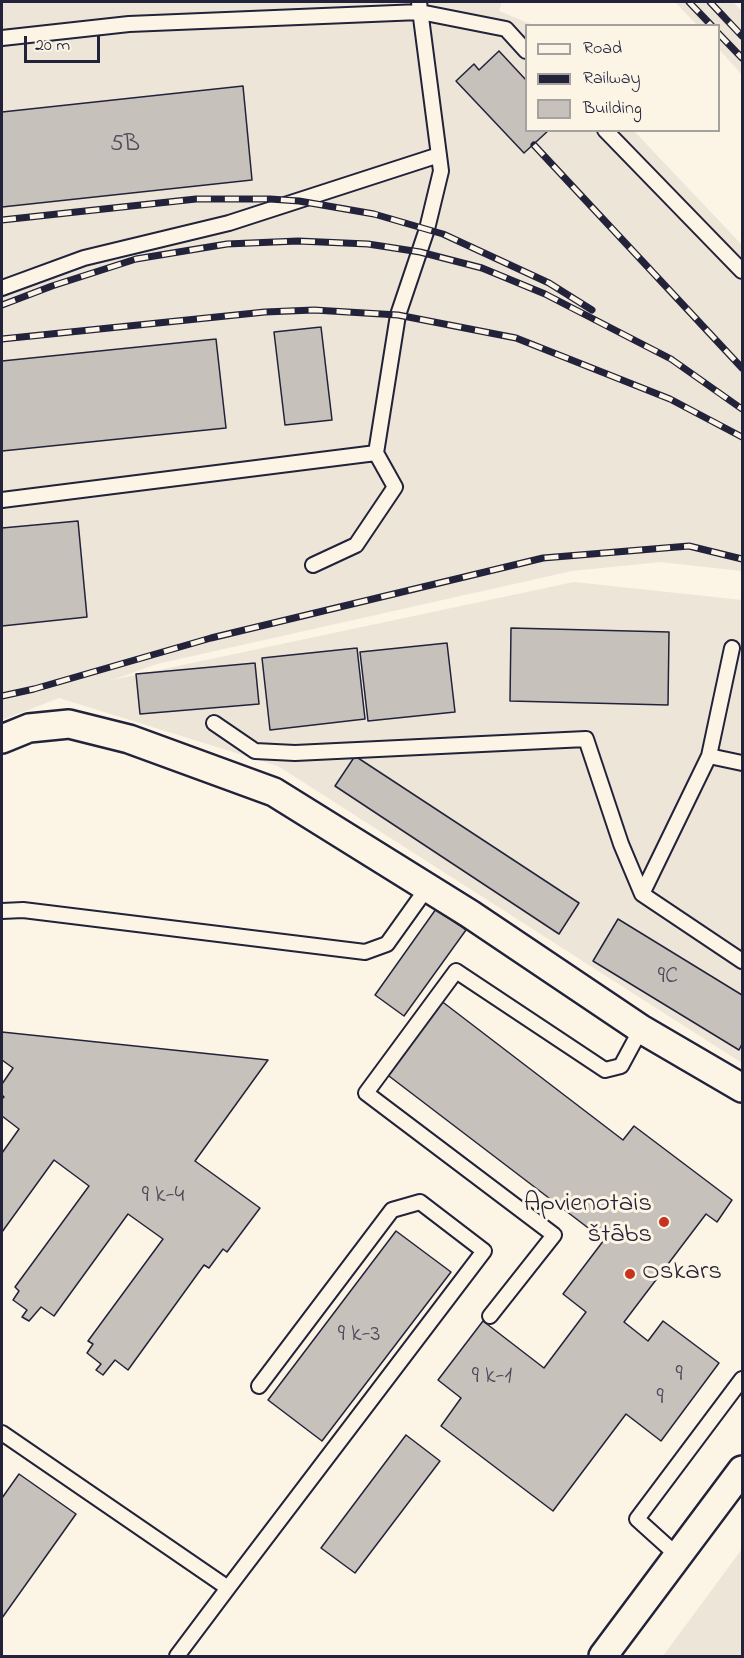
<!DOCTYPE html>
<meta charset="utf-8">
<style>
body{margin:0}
#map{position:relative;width:744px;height:1658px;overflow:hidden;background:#fcf5e5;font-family:"Indie Flower",sans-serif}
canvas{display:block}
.frame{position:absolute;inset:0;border:3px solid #22223b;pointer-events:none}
.legend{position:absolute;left:525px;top:24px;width:195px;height:108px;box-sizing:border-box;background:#fcf5e5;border:2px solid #a5a1a1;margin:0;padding:8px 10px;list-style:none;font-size:18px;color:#22223b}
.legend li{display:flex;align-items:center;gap:12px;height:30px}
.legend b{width:30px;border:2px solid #a5a1a1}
.scale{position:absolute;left:24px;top:36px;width:76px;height:27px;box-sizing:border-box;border:3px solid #22223b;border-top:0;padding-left:8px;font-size:18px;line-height:21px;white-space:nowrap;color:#22223b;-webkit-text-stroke:4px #fcf5e5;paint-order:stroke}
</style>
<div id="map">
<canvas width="744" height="1658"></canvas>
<div class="frame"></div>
<ul class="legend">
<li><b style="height:8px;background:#fcf5e5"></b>Road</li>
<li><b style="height:8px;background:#22223b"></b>Railway</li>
<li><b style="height:16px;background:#c6c1bb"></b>Building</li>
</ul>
<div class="scale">20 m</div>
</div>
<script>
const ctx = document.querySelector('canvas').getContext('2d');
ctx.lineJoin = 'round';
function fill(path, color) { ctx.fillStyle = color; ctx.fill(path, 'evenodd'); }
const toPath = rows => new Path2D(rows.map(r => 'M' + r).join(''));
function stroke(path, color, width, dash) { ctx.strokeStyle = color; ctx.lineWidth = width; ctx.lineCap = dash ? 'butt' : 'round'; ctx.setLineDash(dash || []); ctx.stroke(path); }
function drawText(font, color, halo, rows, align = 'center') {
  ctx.font = font + ' "Indie Flower",sans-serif'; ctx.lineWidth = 6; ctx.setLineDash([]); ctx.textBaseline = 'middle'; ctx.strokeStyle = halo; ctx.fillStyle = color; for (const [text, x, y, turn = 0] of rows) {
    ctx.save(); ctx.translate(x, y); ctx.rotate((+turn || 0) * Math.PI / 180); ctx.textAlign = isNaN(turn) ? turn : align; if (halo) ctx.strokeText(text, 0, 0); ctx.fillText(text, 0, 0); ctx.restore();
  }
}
fill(toPath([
 [2,2,502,2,499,11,533,25,526,26,526,130,634,131,742,245,742,571,660,562,572,571,157,664,112,680,574,582,742,600,742,1063,278,766,59,698,2,720],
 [675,2,733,2,742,11,742,75,719,49,718,26,697,25],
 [742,1549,742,1656,663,1656]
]), '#ece5d8');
const building = toPath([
 [499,51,526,80,526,130,549,130,524,153,456,81,474,64,479,70,499,51],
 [243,86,252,180,2,207,2,112,243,86],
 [321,327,332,420,285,425,274,332,321,327],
 [216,339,226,428,2,451,2,361,216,339],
 [78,521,87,617,2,626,2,528,78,521],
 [511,628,669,632,668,705,510,701,511,628],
 [447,643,455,712,368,721,360,652,447,643],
 [357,648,365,719,270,730,262,658,357,648],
 [255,663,259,704,140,714,136,674,255,663],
 [355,756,579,903,559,934,335,786,355,756],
 [436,909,466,930,404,1016,375,995,436,909],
 [618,919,742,995,742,1044,739,1050,593,961,618,919],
 [440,1000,623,1140,634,1126,732,1200,717,1222,706,1214,624,1322,648,1341,663,1321,719,1363,661,1441,626,1414,553,1511,441,1426,461,1398,438,1380,483,1321,544,1368,586,1312,563,1294,604,1240,385,1073,440,1000],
 [2,1032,268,1060,195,1161,260,1208,227,1252,223,1249,209,1268,204,1265,128,1370,115,1360,103,1375,96,1370,101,1364,87,1353,93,1344,88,1341,163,1239,128,1214,54,1316,41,1307,29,1321,22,1317,27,1310,13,1300,19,1291,15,1287,89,1186,54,1160,2,1232,2,1153,19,1129,2,1116,2,1099,4,1097,2,1095,2,1084,13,1068,2,1060,2,1032],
 [396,1231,451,1272,322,1441,268,1400,396,1231],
 [406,1435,440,1461,355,1573,321,1548,406,1435],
 [19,1474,76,1514,2,1618,2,1498,19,1474]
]);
fill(building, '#c6c1bb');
stroke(building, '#22223b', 1.5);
const lane = toPath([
 [2,38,129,24,420,12,506,29,526,51],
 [605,130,742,271],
 [2,288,84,258,229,223,439,155],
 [2,500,376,453],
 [313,565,356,545,395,487,376,453,398,315,427,229,441,171,419,2],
 [214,723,255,751,295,753,586,739,621,844,642,894,709,756,742,763],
 [709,756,732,648],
 [642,894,742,961],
 [2,911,23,910,365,952,387,944,427,888],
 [490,1316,554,1235,366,1093,456,971,605,1070,621,1066,641,1029],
 [2,1433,228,1588,177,1656],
 [678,1556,637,1519,742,1379],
 [228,1588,484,1251,420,1202,392,1210,259,1386]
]);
const street = toPath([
 [2,739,29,728,69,724,129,739,274,792,470,914,641,1029,742,1088],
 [603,1656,742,1470]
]);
stroke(lane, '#22223b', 18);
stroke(street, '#22223b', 32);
stroke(lane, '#fcf5e5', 14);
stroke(street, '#fcf5e5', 27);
const rail = toPath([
 [689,2,712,26],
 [710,2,742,36],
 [718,33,742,58],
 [534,145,742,368],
 [2,220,196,199,270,199,299,201,374,214,443,234,549,283,592,310],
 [2,305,52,286,136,259,227,244,298,241,368,244,420,252,482,268,545,294,671,359,742,409],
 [2,339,265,312,314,310,398,315,516,338,670,399,742,437],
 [2,696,34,689,211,638,543,558,689,546,742,559]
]);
stroke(rail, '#22223b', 7);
stroke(rail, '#fcf5e5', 4.5, [14]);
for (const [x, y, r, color] of [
 [664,1222,6,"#c8321e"],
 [630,1274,6,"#c8321e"]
]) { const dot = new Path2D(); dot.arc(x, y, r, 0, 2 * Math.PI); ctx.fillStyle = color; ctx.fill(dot); stroke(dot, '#fcf5e5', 2); }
drawText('24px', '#4b4a5b', null, [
 ["5B",125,146],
 ["9C",668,978],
 ["9 k-4",163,1197],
 ["9 k-3",359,1336],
 ["9",679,1376],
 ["9 k-1",492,1378],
 ["9",660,1399]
]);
drawText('27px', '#22223b', '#fcf5e5', [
 ["Apvienotais",652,1206],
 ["štābs",652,1237],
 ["Oskars",642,1274,"left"]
], 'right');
</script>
